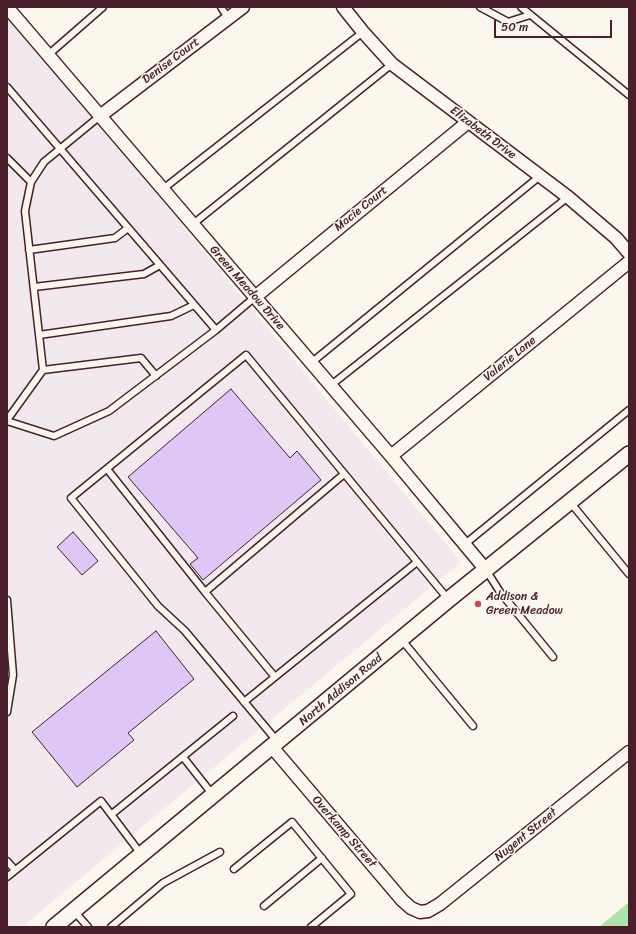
<!DOCTYPE html>
<style>
body{margin:0}
#map{position:relative;width:636px;height:934px;overflow:hidden;background:#fbf7ec;font-family:Sriracha,sans-serif}
canvas{display:block}
.frame{position:absolute;inset:0;border:8px solid #4a1f2b;pointer-events:none}
.scale{position:absolute;left:494px;top:20px;width:118px;height:18px;box-sizing:border-box;border:2px solid #4a1f2b;border-top:0;padding-left:5px;font-size:12px;line-height:14px;white-space:nowrap;color:#4a1f2b;-webkit-text-stroke:3px #fbf7ec;paint-order:stroke}
</style>
<div id="map">
<canvas width="636" height="934"></canvas>
<div class="frame"></div>
<div class="scale">50 m</div>
</div>
<script>
const ctx = document.querySelector('canvas').getContext('2d');
ctx.lineJoin = 'round';
function fill(path, color) { ctx.fillStyle = color; ctx.fill(path, 'evenodd'); }
const toPath = rows => new Path2D(rows.map(r => 'M' + r).join(''));
function stroke(path, color, width, dash) { ctx.strokeStyle = color; ctx.lineWidth = width; ctx.lineCap = dash ? 'butt' : 'round'; ctx.setLineDash(dash || []); ctx.stroke(path); }
function drawText(font, color, halo, rows, align = 'center') {
  ctx.font = font + ' Sriracha,sans-serif'; ctx.lineWidth = 3; ctx.setLineDash([]); ctx.textBaseline = 'middle'; ctx.strokeStyle = halo; ctx.fillStyle = color; for (const [text, x, y, turn = 0] of rows) {
    ctx.save(); ctx.translate(x, y); ctx.rotate((+turn || 0) * Math.PI / 180); ctx.textAlign = isNaN(turn) ? turn : align; if (halo) ctx.strokeText(text, 0, 0); ctx.fillText(text, 0, 0); ctx.restore();
  }
}
fill(toPath([
 [7,16,93,117,461,562,22,927,7,927]
]), '#f2e9ef');
fill(toPath([
 [629,902,629,927,599,927]
]), '#ade5a8');
const building = toPath([
 [231,389,290,458,297,451,321,480,203,580,190,564,198,558,128,477,231,389],
 [73,532,98,561,82,575,57,547,73,532],
 [156,631,194,679,128,733,134,740,77,787,32,732,156,631]
]);
fill(building, '#dec7f7');
stroke(building, '#4a1f2b', 1);
const service = toPath([
 [221,7,228,18],
 [480,7,508,22,530,15],
 [521,7,629,95],
 [48,55,103,7],
 [7,87,216,330],
 [7,158,31,182],
 [163,189,363,32],
 [193,224,392,64],
 [29,250,115,238,128,228],
 [34,287,144,274,160,265],
 [39,335,171,316,194,305],
 [311,363,540,176],
 [43,370,141,358,156,376],
 [330,386,568,197],
 [7,420,43,370,25,211,31,182,44,162,100,116],
 [7,421,54,436,109,411,216,330,255,297],
 [107,469,205,592],
 [570,502,629,574],
 [465,544,629,410],
 [486,570,500,592,553,657],
 [7,600,13,675,7,712],
 [401,639,473,726],
 [275,677,205,592,344,474],
 [244,702,417,562],
 [277,741,185,631,158,606,71,498,246,355,448,599],
 [183,757,213,795],
 [112,814,233,716],
 [7,861,15,870],
 [234,869,292,822,351,894,311,927],
 [7,877,101,801,141,854],
 [264,906,322,858],
 [74,911,88,927],
 [111,927,163,883,220,852]
]);
const minor = toPath([
 [7,7,391,456,486,570],
 [343,7,363,32,392,64,568,197,616,238,629,253],
 [100,116,243,7],
 [255,297,468,122],
 [391,456,629,262],
 [272,747,402,900,411,908,420,912,428,911,440,904,629,752]
]);
const tertiary = toPath([
 [54,927,448,600,629,454]
]);
stroke(service, '#4a1f2b', 9);
stroke(minor, '#4a1f2b', 15);
stroke(tertiary, '#4a1f2b', 18);
stroke(service, '#fbf7ec', 6);
stroke(minor, '#fbf7ec', 12);
stroke(tertiary, '#fbf7ec', 15);
for (const [x, y, r, color] of [
 [478,604,4,"#d1495b"]
]) { const dot = new Path2D(); dot.arc(x, y, r, 0, 2 * Math.PI); ctx.fillStyle = color; ctx.fill(dot); stroke(dot, '#fbf7ec', 1.5); }
drawText('12px', '#4a1f2b', '#fbf7ec', [
 ["Denise Court",171,61,-37],
 ["Elizabeth Drive",483,133,37],
 ["Macie Court",361,209,-39],
 ["Green Meadow Drive",247,288,49],
 ["Valerie Lane",510,359,-39],
 ["North Addison Road",341,690,-40],
 ["Overkamp Street",344,832,49],
 ["Nugent Street",526,835,-39]
]);
drawText('12px', '#4a1f2b', '#fbf7ec', [
 ["Addison &",486,597],
 ["Green Meadow",486,611]
], 'left');
</script>
